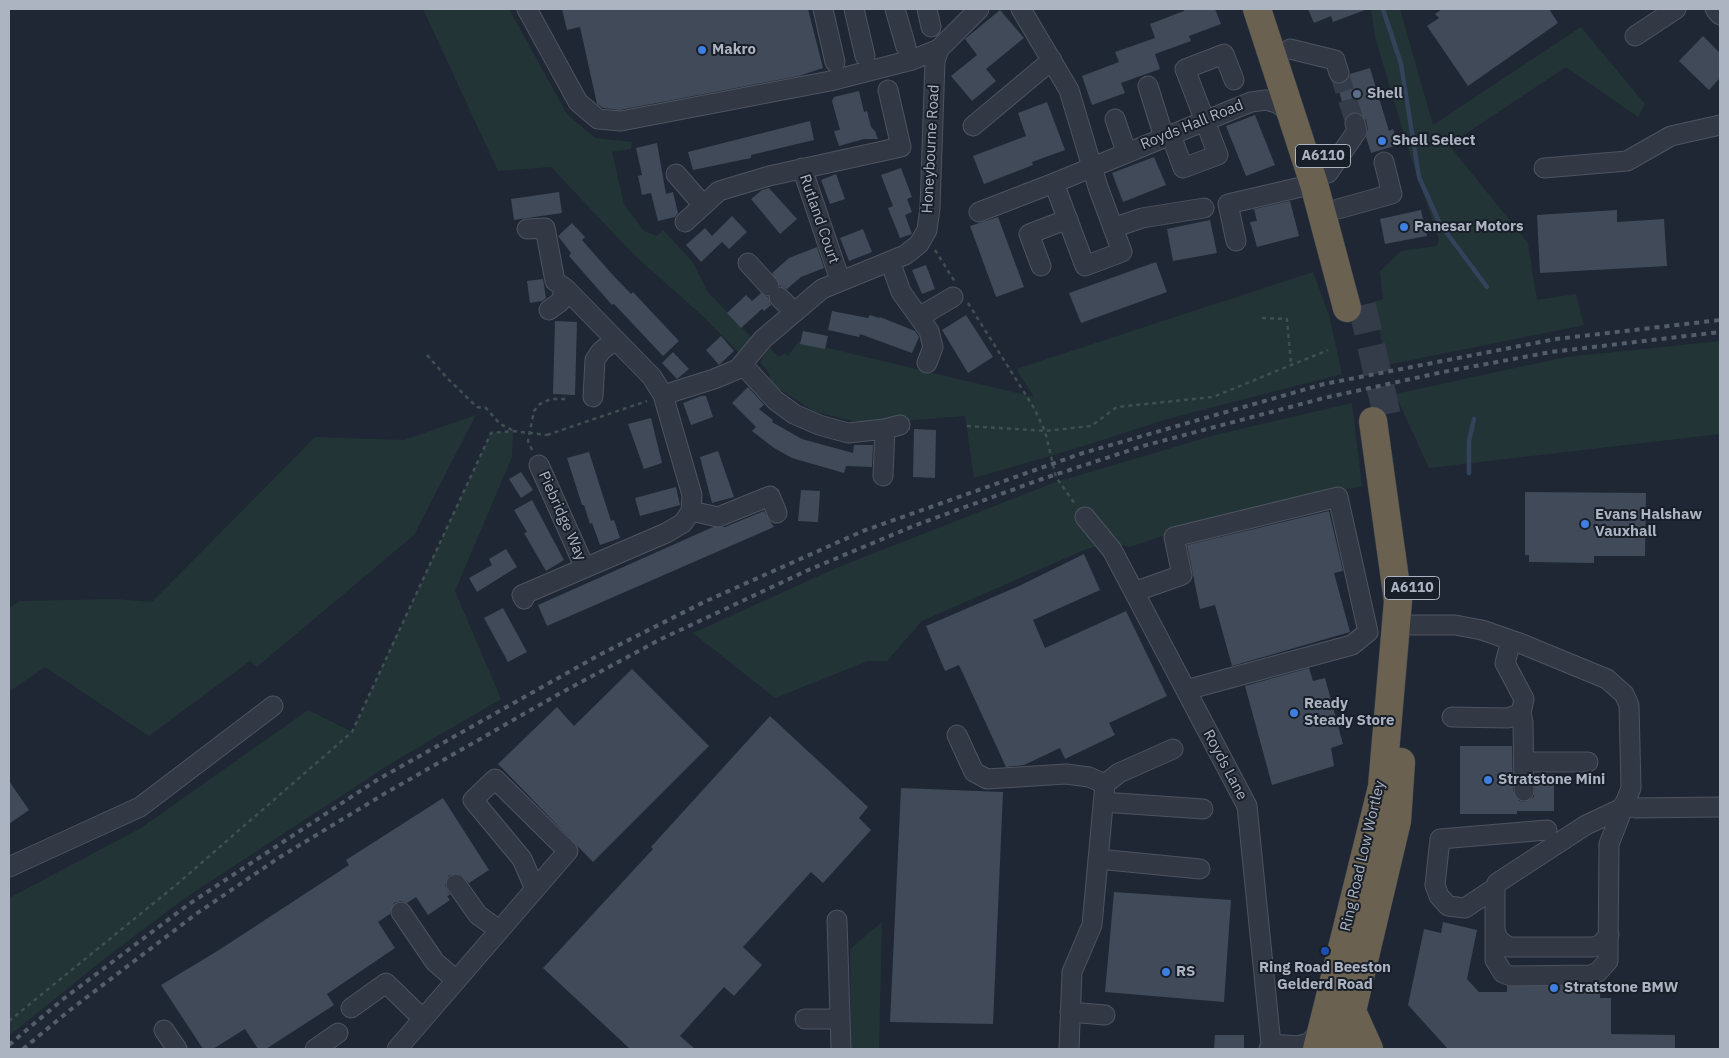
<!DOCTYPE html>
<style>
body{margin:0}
#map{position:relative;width:1729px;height:1058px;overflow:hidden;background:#1f2734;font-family:"IBM Plex Sans",sans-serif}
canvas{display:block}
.frame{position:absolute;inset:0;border:10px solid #acb4c2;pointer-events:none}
</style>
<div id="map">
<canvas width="1729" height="1058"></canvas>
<div class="frame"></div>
</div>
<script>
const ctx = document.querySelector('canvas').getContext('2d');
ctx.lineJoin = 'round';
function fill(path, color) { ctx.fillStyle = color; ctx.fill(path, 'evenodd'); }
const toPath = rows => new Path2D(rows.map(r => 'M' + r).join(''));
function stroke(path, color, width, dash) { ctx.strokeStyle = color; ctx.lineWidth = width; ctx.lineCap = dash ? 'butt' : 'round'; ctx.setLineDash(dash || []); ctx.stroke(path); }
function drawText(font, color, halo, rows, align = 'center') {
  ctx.font = font + ' "IBM Plex Sans",sans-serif'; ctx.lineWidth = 4; ctx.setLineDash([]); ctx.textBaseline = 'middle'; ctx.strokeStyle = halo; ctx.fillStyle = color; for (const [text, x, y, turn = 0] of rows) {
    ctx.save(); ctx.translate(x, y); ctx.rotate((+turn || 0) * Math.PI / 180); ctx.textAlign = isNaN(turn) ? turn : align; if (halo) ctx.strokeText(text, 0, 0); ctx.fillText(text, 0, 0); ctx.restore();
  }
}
fill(toPath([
 [423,9,509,9,567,114,595,138,632,142,631,149,612,152,624,204,644,231,657,236,663,230,692,261,707,291,752,338,740,354,705,318,634,255,551,167,498,171],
 [1371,9,1400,9,1433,125,1581,27,1645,104,1638,117,1566,67,1449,145,1528,243,1537,300,1576,294,1584,325,1387,365,1373,302,1383,299,1380,271,1401,251,1437,246,1439,240,1407,145,1375,37],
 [1313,272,1329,315,1342,374,1171,418,1071,450,974,478,965,416,901,421,853,421,815,412,778,388,769,380,770,375,760,362,769,347,779,357,785,353,788,356,799,341,1034,397,1016,369],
 [1720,341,1720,434,1429,468,1395,394,1566,357],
 [1352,403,1362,486,1180,530,1130,547,1112,542,1084,550,922,621,887,661,868,661,775,698,693,633,836,568,1053,483,1215,435],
 [476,415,414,535,257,667,250,661,149,736,45,667,9,692,9,608,20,601,116,599,152,602,315,437,404,440],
 [513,431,512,457,455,591,501,699,390,764,185,898,104,959,9,1036,9,898,141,828,308,710,352,732,491,433],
 [882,922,879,1049,851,1049,850,949]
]), '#223436');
stroke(toPath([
 [1383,9,1401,64,1419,177,1440,224,1487,287],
 [1469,473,1469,441,1474,419]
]), '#33435b', 4.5);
fill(toPath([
 [562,9,808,9,823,68,799,76,620,110,603,108,597,104,580,27,567,30],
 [1183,9,1215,9,1221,24,1189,36,1191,41,1155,54,1160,69,1121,83,1125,93,1092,105,1082,76,1119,62,1115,52,1155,38,1150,24,1184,11],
 [1308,9,1365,9,1365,10,1333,22,1331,16,1314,23],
 [1442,9,1549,9,1558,23,1468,86,1427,26,1439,18,1435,14],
 [1000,10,1024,38,986,69,996,81,972,101,951,76,977,55,965,39],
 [1703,36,1720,53,1720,78,1709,90,1679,61],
 [1370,68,1389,131,1393,129,1398,145,1371,153,1366,137,1368,129,1366,120,1358,112,1352,112,1346,116,1337,84,1347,81,1350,74],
 [859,91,864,112,867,111,871,127,875,131,878,139,864,139,839,146,834,131,840,130,832,101,834,97],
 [1047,102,1065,150,1032,162,1033,165,984,184,973,156,1026,136,1018,113],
 [1255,115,1275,165,1246,176,1226,126],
 [810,121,814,140,751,155,751,158,693,170,688,152],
 [657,143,666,194,673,192,678,213,675,217,658,221,651,193,642,195,638,176,642,175,636,148],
 [1154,157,1166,185,1123,202,1112,173],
 [901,168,912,197,907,199,912,212,905,215,912,234,900,238,888,208,893,206,881,175],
 [836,174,845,199,830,204,821,180],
 [769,188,797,219,780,234,751,199,762,190],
 [559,192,562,213,514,220,511,199],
 [1290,201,1299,236,1257,247,1250,222,1257,221,1254,209],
 [1421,210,1427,236,1385,244,1380,219],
 [1617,210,1617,222,1664,219,1667,266,1540,273,1537,215],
 [732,216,747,232,729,249,722,242,701,262,686,245,705,228,712,236],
 [998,217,1024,287,996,297,970,226],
 [1210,220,1217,253,1173,261,1167,229],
 [572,223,585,237,582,240,611,273,631,294,633,292,679,341,663,356,614,304,612,305,569,256,571,253,558,236],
 [863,229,872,252,849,261,840,238],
 [817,247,824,268,801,277,787,289,780,286,772,273,789,258],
 [1156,262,1167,292,1081,323,1069,293],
 [926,265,935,289,922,294,912,270],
 [543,279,546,298,542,301,530,303,527,281],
 [761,293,768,297,771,305,764,311,762,309,741,328,727,313,746,295,752,301],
 [832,311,868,318,870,315,879,318,880,317,915,331,919,337,912,353,860,334,859,337,828,330],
 [966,315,993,357,968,373,942,330],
 [555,321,577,322,575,395,553,394],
 [803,331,828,336,825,349,800,344],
 [721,336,734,351,719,365,706,350],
 [673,352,689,369,677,379,662,363],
 [748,387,764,405,759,409,773,420,772,422,802,439,853,453,854,445,873,445,872,467,846,466,844,473,792,458,774,448,752,431,756,427,732,403],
 [701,396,706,396,713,417,691,425,683,403],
 [651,418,662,463,644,469,628,424],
 [914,429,936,430,935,478,913,477],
 [718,451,734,497,712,503,700,457],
 [589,452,611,521,614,520,620,538,600,545,592,523,590,524,584,505,582,505,567,458],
 [521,472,533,490,521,498,509,479],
 [676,487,680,505,640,516,635,498],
 [801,490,820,491,818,522,798,521],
 [1525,492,1646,493,1645,556,1594,556,1594,563,1529,562,1529,555,1525,555],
 [532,500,564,560,546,571,524,533,527,532,514,510],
 [764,511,774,527,547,626,538,605,713,527,725,527],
 [1329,511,1343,571,1334,573,1350,632,1232,666,1215,605,1200,609,1187,545],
 [506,549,517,567,477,592,469,578,492,565,489,559],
 [1084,554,1100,590,1033,620,1045,648,1126,611,1167,696,1109,723,1115,735,1065,759,1060,748,1024,765,1006,767,959,665,945,671,926,626,1019,586],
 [503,608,527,652,508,662,484,618],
 [1309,668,1313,681,1325,678,1343,744,1331,748,1334,766,1272,785,1245,686],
 [632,669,709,746,593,862,498,764,557,707,574,726],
 [770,716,868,807,859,818,871,830,823,883,811,872,743,947,762,965,734,996,724,987,680,1036,695,1049,630,1049,543,968,653,849,651,847],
 [1460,746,1512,746,1513,791,1519,801,1525,802,1534,797,1535,774,1554,774,1554,811,1517,811,1517,814,1460,814],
 [9,781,29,810,9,824],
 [901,788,1003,792,993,1024,890,1022],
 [443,798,489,870,469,883,460,874,449,875,445,885,450,895,447,896,450,900,428,915,416,897,407,903,401,901,394,903,390,914,378,922,395,948,327,994,334,1005,266,1049,258,1049,245,1029,213,1049,203,1049,161,985,219,950,349,865,346,860],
 [1114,892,1231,900,1224,1002,1105,992],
 [1443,922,1477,930,1467,979,1479,992,1507,992,1507,986,1601,985,1600,998,1611,998,1611,1034,1675,1035,1675,1049,1448,1049,1408,1005,1424,929,1441,933],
 [1215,1035,1244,1035,1244,1049,1214,1049]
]), '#404a58');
stroke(toPath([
 [1339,73,1355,123]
]), '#343c49', 19, [19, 9]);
stroke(toPath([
 [1362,305,1388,420]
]), '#343c49', 28, [28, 14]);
const minor = toPath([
 [527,9,578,102,598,119,621,121,830,81,912,60,939,49,979,9],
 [823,9,835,62],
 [854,9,865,56],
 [895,9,906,47],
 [927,9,931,27],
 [1021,9,1069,90,1098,187,1122,252,1085,266,1054,183],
 [1715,9,1720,15],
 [1635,36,1676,9],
 [1290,49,1335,60,1339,73],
 [1148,86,1164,137],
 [1115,119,1126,151],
 [973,126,1052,60],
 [1171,135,1183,168,1218,155,1185,69,1224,54,1234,80],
 [802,168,840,280],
 [1544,168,1627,161,1671,136,1720,125],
 [1328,173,1357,131,1355,123],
 [676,174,703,205],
 [1338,209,1392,194,1384,162],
 [979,212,1054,183,1251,102,1266,100,1277,103,1292,114],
 [685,222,719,191,769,176,901,147,888,90],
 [1113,228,1142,218,1204,208],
 [1236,241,1228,204,1314,184],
 [890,261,901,292,929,331,933,347,927,363],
 [748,263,769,286],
 [1041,266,1029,234,1068,219],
 [779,297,793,311],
 [549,310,560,302,566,289],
 [919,317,953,297],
 [743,365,775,400,794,414,819,425,848,433,885,429,900,425],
 [663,395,714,379,738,369,763,339,822,289,905,255,919,244,927,230,930,208,935,61,939,49],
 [593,397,595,360,601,351,614,341],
 [539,465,585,568],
 [883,476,885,429],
 [691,511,718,517,770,496,777,513],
 [1085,517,1112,550,1247,806,1271,1044,1275,1049],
 [1134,592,1182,575,1174,537,1338,497,1368,632,1352,645,1186,690],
 [524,599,522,595,666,533,683,523,691,511,692,495,663,395,652,377,566,289,555,281,545,228,527,229],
 [1410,625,1455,625,1482,630,1522,644,1607,679,1624,694,1629,705,1631,788,1609,844,1608,961,1598,972,1590,975,1511,976,1503,973,1495,960,1495,888,1497,883,1586,825,1620,809],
 [1521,713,1523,722,1524,791],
 [1452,717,1508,718,1521,713,1524,699,1505,663,1511,641],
 [957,735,974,772,987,779,1066,774,1089,777,1105,784],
 [1524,762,1588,762],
 [1103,802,1203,809],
 [1624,804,1635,808,1720,807],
 [1098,859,1200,869],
 [9,867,140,807,273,706],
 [456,884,478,915,499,930],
 [1495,888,1465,908,1448,906,1439,896,1435,885,1440,839,1547,830],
 [401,912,435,962,456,980],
 [837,920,841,1049],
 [1495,930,1498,939,1508,947,1593,947,1600,945,1609,935],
 [351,1008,386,983,423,1019],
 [1070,1012,1105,1015],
 [805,1019,840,1019],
 [164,1030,177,1049],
 [315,1049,338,1033],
 [397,1049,568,851,495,779,473,800,522,859,535,889],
 [1069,1049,1072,972,1092,925,1105,784,1119,773,1173,749],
 [1269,1049,1271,1044,1298,1046,1309,1043,1321,1030]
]);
const highway = toPath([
 [1257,9,1314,184,1347,308],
 [1352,1011,1369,1049],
 [1317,1049,1382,787,1398,601,1373,421],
 [1343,1049,1397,821,1401,762]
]);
stroke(minor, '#4d5460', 21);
stroke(highway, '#3a414c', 29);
stroke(toPath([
 [935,250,955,282],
 [968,303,1034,408,1045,431,1056,477,1075,504],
 [1262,318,1287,319,1291,364],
 [427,355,448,379,477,407,486,408,500,424,512,430],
 [967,426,1045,431,1091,426,1117,407,1213,397,1328,350],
 [547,435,647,401],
 [532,450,528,441,534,411,540,404,551,399,565,399],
 [9,1021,176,885,352,732,491,433,513,431]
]), '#3f4f52', 2.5, [4, 4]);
stroke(minor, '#333944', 19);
stroke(highway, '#6a6150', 28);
stroke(toPath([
 [9,1045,62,1000,189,904,377,780,599,655,704,602,863,531,1083,453,1324,384,1556,339,1720,320],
 [23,1049,70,1010,196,914,280,857,384,794,557,695,659,640,806,571,916,525,1042,479,1143,446,1324,398,1443,372,1551,352,1720,332]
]), '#545d6b', 4, [5, 5]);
stroke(toPath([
 [513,431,547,435]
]), '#3f4f52', 2.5, [4, 4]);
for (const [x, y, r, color] of [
 [702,50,5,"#3f7fe0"],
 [1357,94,5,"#5c6f8a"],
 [1382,141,5,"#3f7fe0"],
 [1404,227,5,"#3f7fe0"],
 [1585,524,5,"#3f7fe0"],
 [1294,713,5,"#3f7fe0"],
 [1488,780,5,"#3f7fe0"],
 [1325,951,5,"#1a4fb4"],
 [1166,972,5,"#3f7fe0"],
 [1554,988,5,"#3f7fe0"]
]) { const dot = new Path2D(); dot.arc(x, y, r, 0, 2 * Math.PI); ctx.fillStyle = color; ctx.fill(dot); stroke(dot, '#181f29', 2); }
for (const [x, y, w] of [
 [1323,156,55],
 [1412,588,55]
]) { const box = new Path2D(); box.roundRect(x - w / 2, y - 11.5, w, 23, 4); ctx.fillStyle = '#181f29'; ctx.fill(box); stroke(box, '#acb4c2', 1); }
drawText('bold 14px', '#acb4c2', null, [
 ["A6110",1323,156],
 ["A6110",1412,588]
]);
drawText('bold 15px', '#acb4c2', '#181f29', [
 ["Makro",712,50],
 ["Shell",1367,94],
 ["Shell Select",1392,141],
 ["Panesar Motors",1414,227],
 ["Evans Halshaw",1595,515],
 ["Vauxhall",1595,532],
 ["Ready",1304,704],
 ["Steady Store",1304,721],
 ["Stratstone Mini",1498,780],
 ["Ring Road Beeston",1325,968,"center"],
 ["Gelderd Road",1325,985,"center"],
 ["RS",1176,972],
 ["Stratstone BMW",1564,988]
], 'left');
drawText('15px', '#acb4c2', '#181f29', [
 ["Royds Hall Road",1192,125,-22],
 ["Honeybourne Road",931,149,-87],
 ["Rutland Court",819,219,71],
 ["Piebridge Way",562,516,66],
 ["Royds Lane",1225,765,62],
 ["Ring Road Low Wortley",1363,856,-77]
]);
</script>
